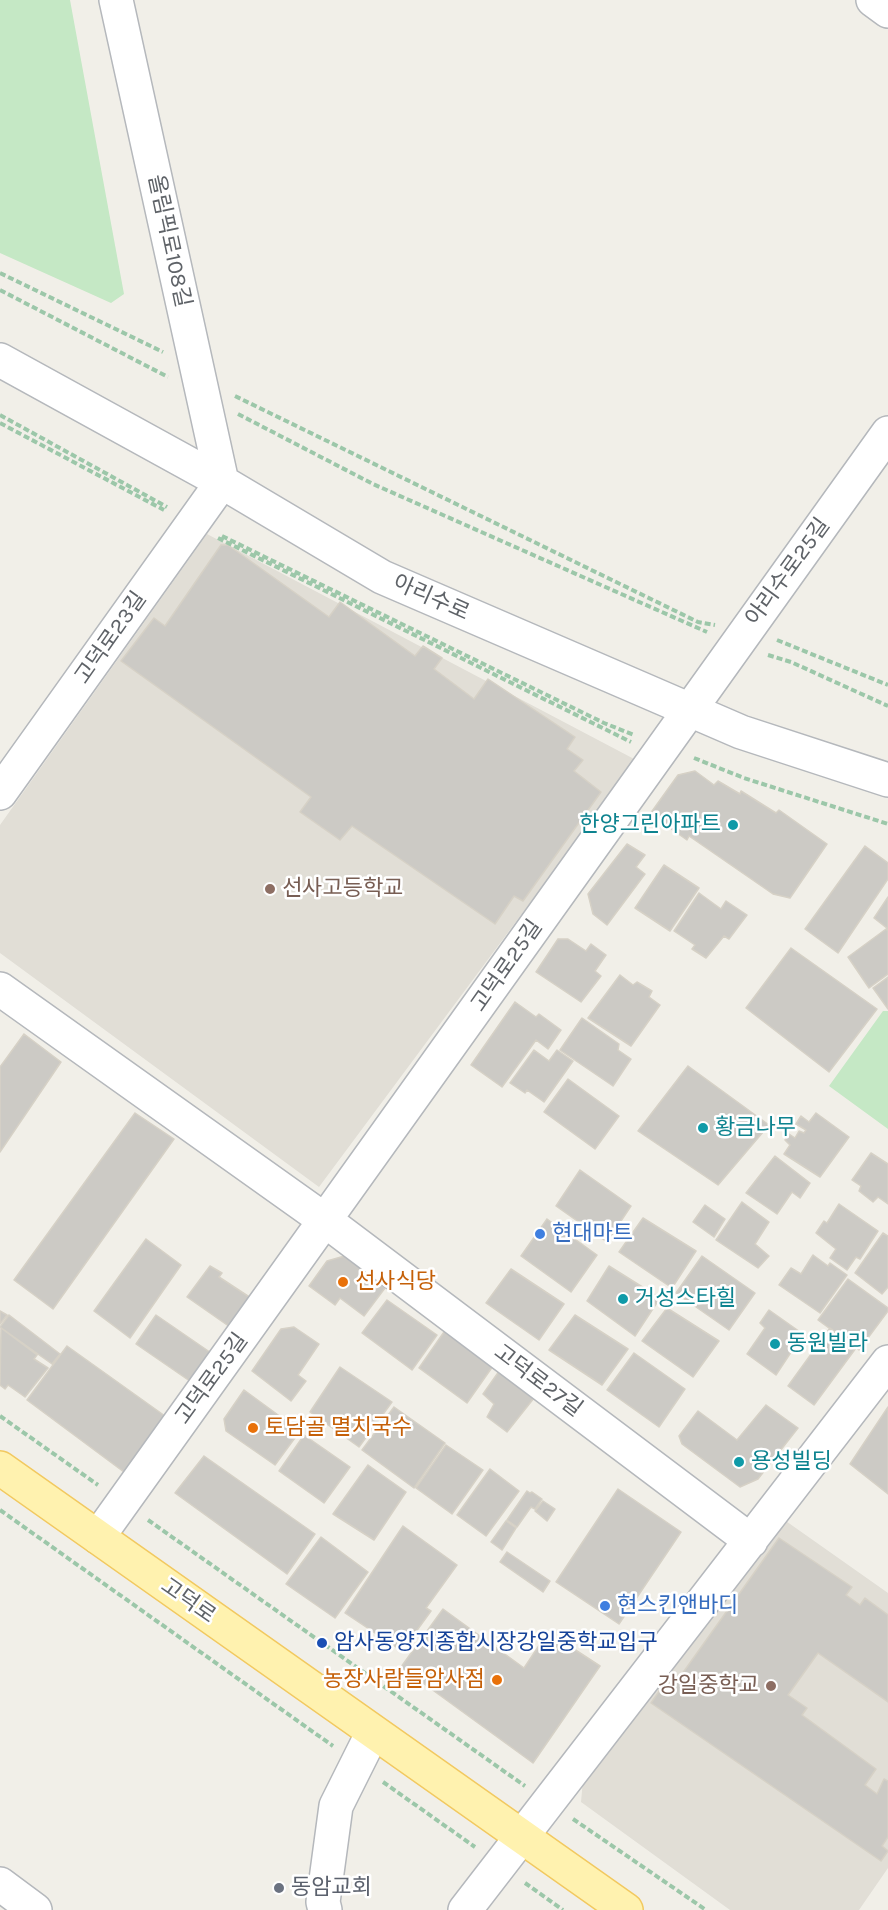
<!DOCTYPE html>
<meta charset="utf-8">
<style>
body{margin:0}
canvas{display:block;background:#f1efe8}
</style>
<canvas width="888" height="1910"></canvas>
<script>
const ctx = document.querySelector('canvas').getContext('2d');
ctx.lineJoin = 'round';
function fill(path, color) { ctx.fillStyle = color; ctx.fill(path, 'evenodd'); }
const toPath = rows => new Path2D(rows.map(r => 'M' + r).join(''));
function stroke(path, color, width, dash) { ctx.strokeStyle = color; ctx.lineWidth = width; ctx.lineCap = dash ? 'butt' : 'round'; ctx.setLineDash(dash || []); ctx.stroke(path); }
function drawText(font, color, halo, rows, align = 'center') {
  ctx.font = font + ' Karla,"Noto Sans KR",sans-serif'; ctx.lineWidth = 5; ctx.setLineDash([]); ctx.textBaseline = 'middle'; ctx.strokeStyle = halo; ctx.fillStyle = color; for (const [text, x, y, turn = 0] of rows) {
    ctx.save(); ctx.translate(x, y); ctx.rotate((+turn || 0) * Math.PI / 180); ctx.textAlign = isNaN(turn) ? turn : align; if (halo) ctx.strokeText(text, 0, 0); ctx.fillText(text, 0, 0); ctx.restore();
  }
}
fill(toPath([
 [207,534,636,760,319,1187,0,953,0,825],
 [783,1519,888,1593,888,1868,859,1910,730,1910,581,1802,583,1780]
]), '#e1ded6');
fill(toPath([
 [0,0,70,0,124,294,111,303,0,253],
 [883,1011,888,1011,888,1129,829,1086]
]), '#c5e8c5');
const building = toPath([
 [221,545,228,545,329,617,340,602,415,656,423,646,442,658,434,669,474,699,488,679,575,737,567,749,583,760,574,771,601,792,523,901,514,896,495,924,352,826,340,840,300,812,311,797,121,661,154,618,165,626,221,545],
 [695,771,714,785,718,781,740,794,741,791,776,813,779,810,827,844,790,898,773,894,689,836,687,840,650,814,678,775,695,771],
 [627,844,645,855,636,867,645,874,607,925,593,914,588,894,627,844],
 [865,846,888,863,888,879,838,953,805,929,865,846],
 [664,865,699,888,670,931,635,908,664,865],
 [699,893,721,909,726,901,747,915,729,939,724,936,706,958,692,949,695,945,674,931,699,893],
 [888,897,888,929,874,918,888,897],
 [886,929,888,931,888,974,869,988,848,957,886,929],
 [558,939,568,939,586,951,591,944,606,955,595,971,601,976,581,1002,536,972,558,939],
 [791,948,877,1009,829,1072,746,1008,791,948],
 [620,975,633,985,637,982,652,991,649,997,660,1005,631,1046,588,1018,620,975],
 [888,977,888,1009,873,988,888,977],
 [515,1002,536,1017,539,1014,561,1030,548,1049,536,1040,502,1087,471,1065,515,1002],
 [582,1018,619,1044,618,1050,631,1059,613,1086,560,1050,582,1018],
 [24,1034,61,1062,0,1152,0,1067,24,1034],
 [534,1050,549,1061,557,1050,573,1061,544,1102,527,1090,525,1093,510,1083,534,1050],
 [688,1066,769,1125,718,1185,638,1131,688,1066],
 [568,1079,619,1116,595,1149,544,1112,568,1079],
 [135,1113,174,1139,53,1309,14,1280,135,1113],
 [816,1113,849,1137,820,1177,784,1154,790,1145,785,1140,789,1134,795,1138,799,1131,804,1133,806,1130,796,1124,801,1116,809,1122,816,1113],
 [871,1153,888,1164,888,1204,878,1197,873,1202,859,1191,861,1186,852,1180,871,1153],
 [775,1156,810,1183,800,1198,792,1192,777,1214,746,1193,775,1156],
 [580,1170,631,1206,607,1242,556,1206,580,1170],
 [742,1202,769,1222,755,1244,769,1256,758,1268,716,1240,742,1202],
 [839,1204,878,1231,860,1259,856,1257,847,1270,830,1258,836,1249,816,1233,824,1221,827,1223,839,1204],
 [705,1205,725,1219,714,1237,693,1222,705,1205],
 [643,1218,696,1251,672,1288,619,1252,643,1218],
 [547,1219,597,1255,571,1292,521,1256,547,1219],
 [883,1233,888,1236,888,1287,882,1294,855,1273,883,1233],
 [146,1239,181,1265,130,1338,94,1311,146,1239],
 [348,1255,388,1284,364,1316,340,1298,335,1305,309,1286,327,1261,348,1255],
 [813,1255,828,1266,830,1263,847,1275,820,1313,779,1285,791,1268,801,1274,813,1255],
 [702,1256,755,1293,729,1330,676,1293,702,1256],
 [210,1266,222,1273,219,1277,257,1302,230,1327,187,1297,210,1266],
 [609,1266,660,1298,635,1336,587,1301,609,1266],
 [511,1269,564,1304,539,1340,486,1303,511,1269],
 [848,1279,888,1308,888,1311,859,1350,818,1320,848,1279],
 [387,1300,437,1335,412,1370,362,1333,387,1300],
 [667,1308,719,1341,693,1377,642,1341,667,1308],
 [769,1310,803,1334,776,1375,747,1354,765,1328,760,1323,769,1310],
 [0,1311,7,1315,0,1324,0,1311],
 [9,1315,60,1354,52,1364,0,1327,9,1315],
 [156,1315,217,1357,197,1386,136,1344,156,1315],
 [575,1315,628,1349,602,1385,549,1350,575,1315],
 [294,1327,319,1344,298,1375,306,1381,291,1401,252,1371,281,1329,294,1327],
 [1,1328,37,1355,34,1359,48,1368,25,1397,8,1385,5,1389,0,1385,1,1328],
 [830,1328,856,1348,814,1405,788,1386,830,1328],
 [444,1332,493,1366,467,1403,419,1368,444,1332],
 [67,1346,172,1421,132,1478,27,1400,67,1346],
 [634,1353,685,1389,659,1427,607,1390,634,1353],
 [340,1367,392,1402,359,1447,310,1412,340,1367],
 [502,1367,538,1393,507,1432,487,1417,494,1404,483,1394,502,1367],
 [244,1390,300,1431,275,1465,226,1431,224,1419,244,1390],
 [766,1405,798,1428,758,1479,740,1487,682,1444,679,1436,698,1411,737,1440,766,1405],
 [394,1407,445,1443,414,1488,362,1450,394,1407],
 [888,1407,888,1494,850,1464,888,1407],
 [304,1435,350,1467,324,1503,279,1471,304,1435],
 [446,1445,483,1470,452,1514,416,1488,446,1445],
 [204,1456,315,1534,287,1574,175,1493,204,1456],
 [368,1465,406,1492,374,1540,333,1514,368,1465],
 [490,1469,519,1491,486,1536,457,1515,490,1469],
 [618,1489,681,1532,619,1624,556,1582,618,1489],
 [527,1491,530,1493,532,1492,542,1499,535,1509,531,1507,517,1527,507,1520,527,1491],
 [543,1501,555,1509,547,1521,535,1511,543,1501],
 [506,1521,516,1528,502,1550,491,1542,506,1521],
 [403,1526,457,1565,426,1608,431,1611,402,1651,345,1613,403,1526],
 [321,1537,368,1572,335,1618,286,1584,321,1537],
 [779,1538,852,1587,846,1595,860,1605,865,1598,888,1615,888,1702,818,1653,788,1695,807,1708,802,1715,876,1769,865,1785,877,1794,884,1779,888,1781,888,1837,882,1846,888,1851,881,1861,651,1703,660,1690,667,1695,779,1538],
 [507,1552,550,1581,543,1592,500,1562,507,1552],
 [443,1609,524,1668,548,1632,600,1666,533,1763,401,1667,443,1609]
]);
fill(building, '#cccac5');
stroke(building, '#d6d1c6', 1.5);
const minor = toPath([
 [873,0,888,11],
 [0,360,222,482,382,577,741,732,888,780],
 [0,793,222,482,116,0],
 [0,989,326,1221,751,1541],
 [98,1537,888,433],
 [0,1884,35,1910],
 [325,1910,323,1902,336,1806,373,1732],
 [465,1910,888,1362]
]);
const major = toPath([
 [0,1468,626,1910]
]);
stroke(minor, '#b5b8bc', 36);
stroke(major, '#f2c960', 36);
stroke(toPath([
 [0,273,163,352],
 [0,290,168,377],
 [235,396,698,622,715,625],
 [238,414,373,484,707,632],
 [0,415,167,507],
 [0,423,164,510],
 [222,536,604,723,634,735],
 [218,538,631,742],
 [777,640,888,685],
 [768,655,791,662,888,706],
 [694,758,744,778,888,824],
 [0,1416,98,1485],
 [0,1510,333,1746],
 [148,1520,525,1786],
 [383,1782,475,1847],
 [573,1819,706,1910],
 [525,1883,563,1910]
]), '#9cc7a9', 4, [6, 3]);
stroke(minor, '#fff', 33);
stroke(major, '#fff2af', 33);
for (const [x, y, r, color] of [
 [733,825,6,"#0f9aa8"],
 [270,889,6,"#8d6e63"],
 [703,1128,6,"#0f9aa8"],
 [540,1234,6,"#3f7fe0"],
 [343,1282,6,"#e8710a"],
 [623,1299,6,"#0f9aa8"],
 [775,1344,6,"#0f9aa8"],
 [253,1428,6,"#e8710a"],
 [739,1462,6,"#0f9aa8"],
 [605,1606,6,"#3f7fe0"],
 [322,1643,6,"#1a4fb4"],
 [497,1680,6,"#e8710a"],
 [771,1686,6,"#8d6e63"],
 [279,1888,6,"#6b7280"]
]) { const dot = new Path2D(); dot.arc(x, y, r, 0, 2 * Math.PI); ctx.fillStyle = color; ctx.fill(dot); stroke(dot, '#fff', 2); }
drawText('22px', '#5f6368', '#fff', [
 ["올림픽로108길",169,241,78],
 ["아리수로25길",788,572,-54],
 ["아리수로",431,598,24],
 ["고덕로23길",111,638,-55],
 ["고덕로25길",507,966,-55],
 ["고덕로25길",212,1379,-54],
 ["고덕로27길",538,1381,37],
 ["고덕로",188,1601,35]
]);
drawText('22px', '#0d838f', '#fff', [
 ["한양그린아파트",721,825,"right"],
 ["황금나무",715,1128],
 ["거성스타힐",635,1299],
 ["동원빌라",787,1344],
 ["용성빌딩",751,1462]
], 'left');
drawText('22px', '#785e54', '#fff', [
 ["선사고등학교",282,889],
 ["강일중학교",759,1686,"right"]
], 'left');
drawText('22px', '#366cbe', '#fff', [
 ["현대마트",552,1234],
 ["현스킨앤바디",617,1606]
], 'left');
drawText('22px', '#c56008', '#fff', [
 ["선사식당",355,1282],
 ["토담골 멸치국수",265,1428],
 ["농장사람들암사점",485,1680,"right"]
], 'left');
drawText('22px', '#164399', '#fff', [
 ["암사동양지종합시장강일중학교입구",334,1643]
], 'left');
drawText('22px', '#5b616d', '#fff', [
 ["동암교회",291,1888]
], 'left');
</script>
